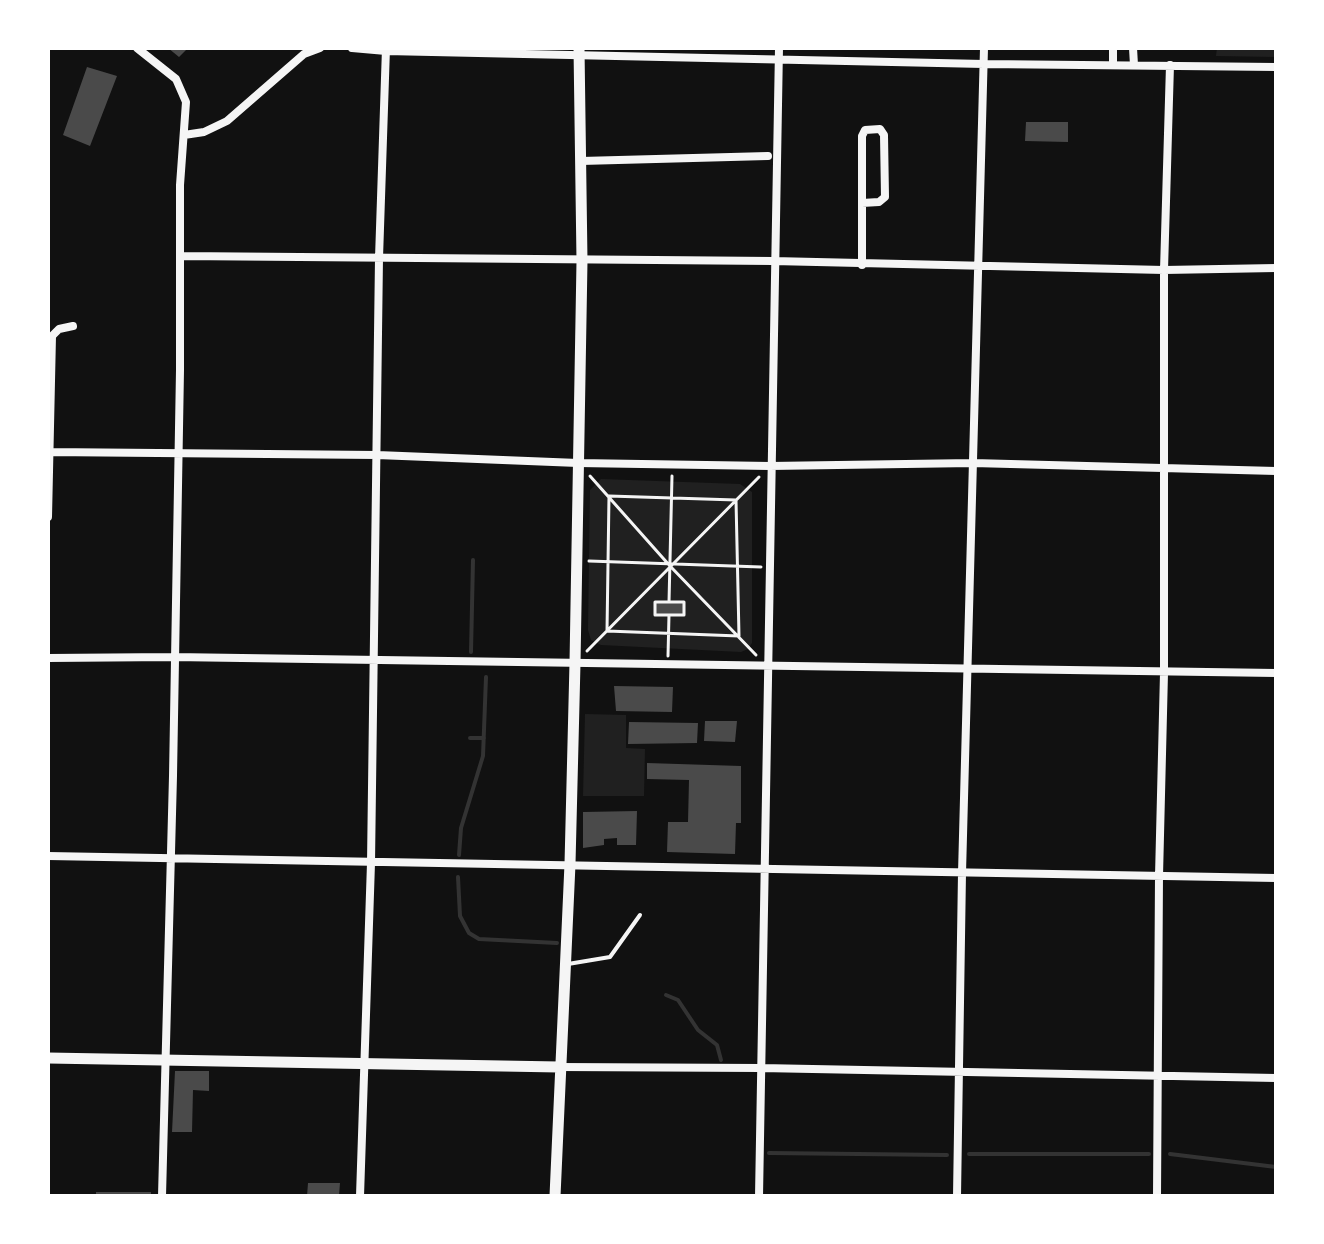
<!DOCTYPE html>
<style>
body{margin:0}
#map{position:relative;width:1324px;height:1244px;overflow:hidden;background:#111;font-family:"IBM Plex Sans",sans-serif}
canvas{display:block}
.frame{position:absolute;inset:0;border:50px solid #fff;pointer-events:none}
</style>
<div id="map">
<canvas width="1324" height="1244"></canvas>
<div class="frame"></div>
</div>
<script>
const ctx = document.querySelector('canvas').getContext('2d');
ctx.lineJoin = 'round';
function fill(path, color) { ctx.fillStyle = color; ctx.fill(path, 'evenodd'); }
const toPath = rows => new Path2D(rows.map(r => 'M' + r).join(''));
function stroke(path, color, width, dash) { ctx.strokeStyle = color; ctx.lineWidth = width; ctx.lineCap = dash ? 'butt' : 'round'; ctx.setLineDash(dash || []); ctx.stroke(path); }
fill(toPath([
 [1217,48,1276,48,1276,57,1216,56],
 [601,479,740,484,752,492,752,643,748,649,741,652,601,645,591,640,588,630,590,490],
 [585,714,626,715,626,748,645,749,644,796,583,796]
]), '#202020');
stroke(toPath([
 [471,652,473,560],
 [470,738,484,738],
 [459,855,461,828,483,756,486,677],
 [458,877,460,916,469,933,479,939,557,943],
 [666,995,678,1000,698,1030,717,1045,721,1060],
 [769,1153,947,1155],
 [969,1154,1149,1154],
 [1170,1154,1276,1167]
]), '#333', 4);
fill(toPath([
 [168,48,188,48,179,57],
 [87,67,117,76,90,146,63,135],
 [1026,122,1068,122,1068,142,1025,141],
 [655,602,684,602,684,615,655,615],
 [614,686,673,687,672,712,616,711],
 [705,721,737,721,735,742,704,741],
 [629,722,698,723,697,743,628,744],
 [647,763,741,766,741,823,736,823,735,854,667,852,668,822,688,822,689,780,647,779],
 [637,811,636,845,617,845,617,838,604,839,604,845,583,848,583,812],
 [175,1071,209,1071,209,1091,193,1090,192,1132,172,1132],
 [308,1183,340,1183,339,1196,307,1196],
 [96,1192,151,1192,151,1196,96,1196]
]), '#4a4a4a');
stroke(toPath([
 [590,476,670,566,756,655],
 [609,496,736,500,739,636,607,631,609,496],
 [589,561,761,567],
 [655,602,684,602,684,615,655,615,655,602],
 [669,602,672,476],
 [587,651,759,477],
 [668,656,669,615]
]), '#f5f5f5', 3);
stroke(toPath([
 [568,964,610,957,640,915]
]), '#f5f5f5', 4);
stroke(toPath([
 [137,48,176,79,186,102,180,185,180,370,173,776,162,1196],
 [352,48,386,51,984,64,1276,67],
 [1113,48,1113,65],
 [1133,48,1134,65],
 [184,135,204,132,227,121,304,54,320,48],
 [581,161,768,156],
 [181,256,773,261,1164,270,1276,268],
 [862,265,862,136,865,130,880,129,884,135,885,197,879,202,862,203],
 [48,452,377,455,578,463,770,466,973,463,1276,471],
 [48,517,52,336,59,329,73,326],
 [48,658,173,657,1276,673],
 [48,856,1276,878],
 [559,1067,761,1068,1276,1078],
 [360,1196,371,863,379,258,386,48],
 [759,1196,779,48],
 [957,1196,962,873,984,48],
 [1157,1196,1159,876,1164,673,1164,270,1170,65]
]), '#f5f5f5', 8);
stroke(toPath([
 [48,1058,559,1067],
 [555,1196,570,864,575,663,582,261,579,48]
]), '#f5f5f5', 11);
</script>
